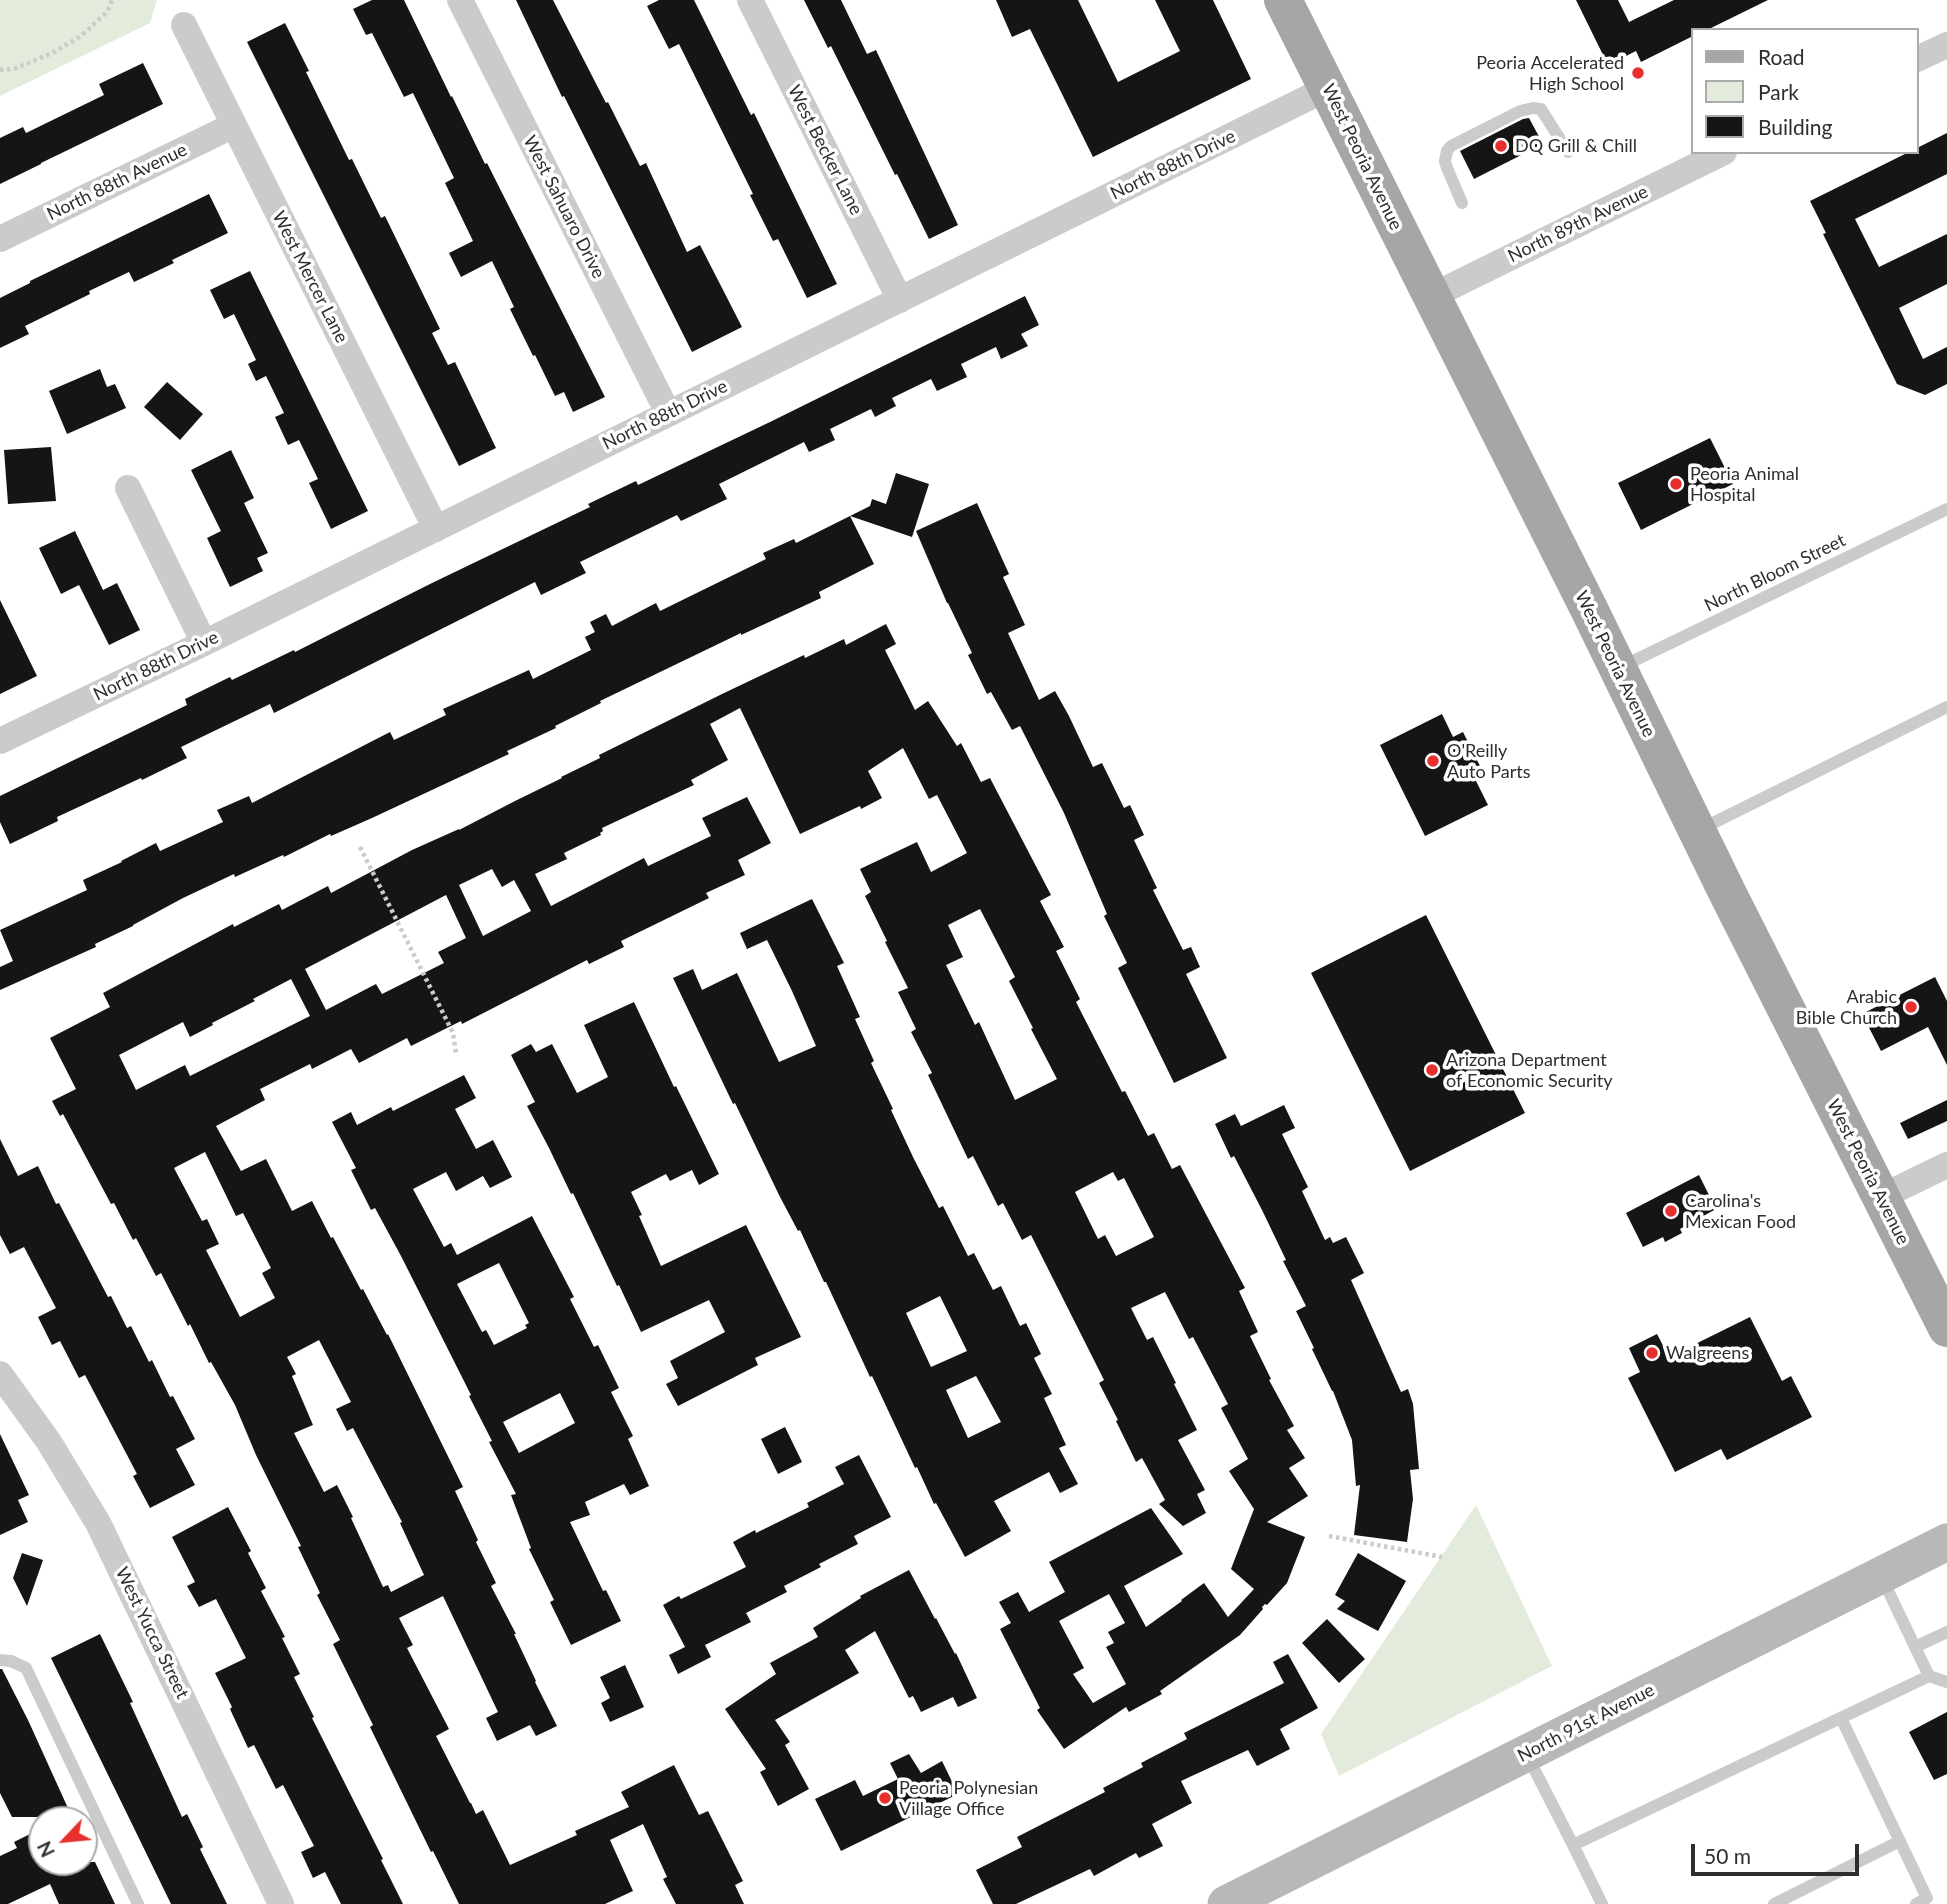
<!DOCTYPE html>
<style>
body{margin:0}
#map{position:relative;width:1947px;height:1904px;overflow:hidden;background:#fff;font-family:Lato,sans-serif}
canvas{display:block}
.legend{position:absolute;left:1691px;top:28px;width:228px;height:126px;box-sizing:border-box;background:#fff;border:2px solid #ababab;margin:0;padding:9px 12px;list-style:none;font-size:21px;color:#2e2e2e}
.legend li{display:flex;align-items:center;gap:14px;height:35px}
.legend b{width:35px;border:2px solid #ababab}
.north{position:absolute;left:28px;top:1806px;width:70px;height:70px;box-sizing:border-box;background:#fff;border:2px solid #ababab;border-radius:50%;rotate:244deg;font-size:19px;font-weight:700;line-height:28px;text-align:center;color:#2e2e2e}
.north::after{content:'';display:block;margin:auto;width:24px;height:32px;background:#e72f2e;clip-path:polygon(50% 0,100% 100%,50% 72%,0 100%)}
.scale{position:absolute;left:1691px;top:1844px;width:168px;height:32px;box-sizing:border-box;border:4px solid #2e2e2e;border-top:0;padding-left:9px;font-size:21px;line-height:24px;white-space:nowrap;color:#2e2e2e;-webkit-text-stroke:5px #fff;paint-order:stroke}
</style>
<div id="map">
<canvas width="1947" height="1904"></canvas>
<ul class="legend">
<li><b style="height:9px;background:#a6a6a6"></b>Road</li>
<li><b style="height:19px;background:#e3ecdc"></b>Park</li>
<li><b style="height:19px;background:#151515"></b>Building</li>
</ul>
<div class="north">N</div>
<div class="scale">50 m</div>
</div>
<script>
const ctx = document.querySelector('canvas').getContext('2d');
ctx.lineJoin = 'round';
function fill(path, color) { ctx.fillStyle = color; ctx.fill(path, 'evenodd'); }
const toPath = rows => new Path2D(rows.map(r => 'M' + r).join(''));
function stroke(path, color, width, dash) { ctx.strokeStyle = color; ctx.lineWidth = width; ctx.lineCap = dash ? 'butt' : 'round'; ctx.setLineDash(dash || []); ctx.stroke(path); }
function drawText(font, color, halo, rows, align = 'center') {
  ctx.font = font + ' Lato,sans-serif'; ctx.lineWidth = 7; ctx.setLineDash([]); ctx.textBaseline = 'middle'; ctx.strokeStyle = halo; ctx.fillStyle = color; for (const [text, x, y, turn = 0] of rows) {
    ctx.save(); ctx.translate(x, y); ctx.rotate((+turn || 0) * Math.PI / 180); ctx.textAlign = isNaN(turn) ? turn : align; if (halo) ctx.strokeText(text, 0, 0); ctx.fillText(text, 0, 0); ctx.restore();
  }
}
fill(toPath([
 [0,0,157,0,150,23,0,96],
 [1476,1505,1552,1666,1339,1776,1321,1734]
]), '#e3ecdc');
fill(toPath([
 [372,0,404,0,451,97,452,96,485,164,487,163,605,397,573,412,564,392,555,396,535,355,533,356,510,309,514,307,492,261,461,277,449,253,473,241,445,183,454,178,413,93,404,97,372,33,366,35,353,9],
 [516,0,553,0,606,103,608,102,640,166,646,163,687,252,700,245,742,327,692,352,564,96,562,97],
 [659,0,694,0,751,115,754,113,837,284,807,298,778,239,773,241,750,195,753,194,679,44,669,49,647,6],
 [804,0,841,0,867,54,876,50,958,225,929,239,897,174,895,175,831,46,828,48],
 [996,0,1078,0,1118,82,1180,51,1155,0,1213,0,1251,79,1093,157,1030,29,1012,37],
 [1576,0,1618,0,1629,22,1674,0,1768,0,1707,30,1693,30,1693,36,1641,62,1636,51,1608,65],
 [285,23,309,71,306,72,349,160,352,159,381,218,385,216,440,329,432,333,448,365,455,362,496,448,459,466,247,42],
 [143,63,163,104,41,163,41,164,0,184,0,138,23,127,26,133,104,95,99,84],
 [1529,118,1543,144,1474,179,1460,151,1523,119],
 [1947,133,1947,174,1855,219,1879,267,1947,234,1947,284,1899,308,1923,359,1947,347,1947,384,1925,395,1897,384,1823,234,1826,233,1810,201,1909,152,1917,152,1917,148],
 [209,194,228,233,172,260,174,263,134,282,129,272,89,291,90,294,25,326,29,334,0,348,0,298,30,283,30,281],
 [250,271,368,511,331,529,309,483,318,479,299,440,288,445,275,417,284,413,266,376,256,381,248,364,256,360,234,314,224,319,210,290],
 [1025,296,1039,325,1021,334,1028,346,1001,359,996,347,961,364,967,377,937,391,931,379,892,398,896,406,875,417,871,409,830,429,835,440,809,452,804,442,719,484,727,499,681,521,677,515,580,562,586,573,541,595,535,582,274,713,270,704,181,747,187,758,142,780,141,778,57,817,58,821,10,844,0,822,0,796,187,705,185,699,230,677,232,680,294,650,295,652,432,583,590,507,588,504,636,481,638,485,770,422],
 [100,369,107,387,115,384,126,408,67,434,49,391],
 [167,382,203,414,180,440,144,407],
 [1710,438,1733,484,1641,530,1618,483],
 [51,447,56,501,8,504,4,450],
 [231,450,254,498,244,503,268,553,257,558,263,571,230,587,207,538,221,531,191,470],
 [896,473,929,484,912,537,850,516,874,564,819,592,821,598,741,635,741,633,600,701,601,703,555,726,556,728,507,751,509,754,372,818,331,836,330,834,284,857,283,855,235,877,234,874,183,898,133,925,133,926,95,944,96,947,0,990,0,967,13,961,0,930,87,890,83,880,122,862,121,861,156,843,160,851,223,822,217,810,249,796,252,803,390,732,394,740,446,715,443,709,529,670,533,679,591,650,585,637,595,632,590,622,606,614,612,626,656,603,660,611,766,559,763,553,794,539,796,543,870,506,872,499,886,504],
 [977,503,1009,574,1003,577,1025,625,1008,633,1039,700,1055,691,1069,716,1093,767,1102,763,1124,808,1130,805,1144,835,1134,840,1157,888,1153,890,1183,950,1191,947,1200,967,1186,974,1227,1058,1174,1083,1118,968,1127,963,1104,916,1107,914,1064,813,1020,726,1012,730,991,692,987,694,968,655,972,653,948,603,947,603,916,531],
 [75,531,103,590,117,583,140,630,109,645,79,585,61,594,39,548],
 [0,600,37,676,0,694],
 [886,624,896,644,885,650,915,710,928,701,957,746,961,743,981,782,990,778,1051,895,1040,901,1064,947,1056,951,1080,999,1076,1002,1122,1092,1125,1091,1148,1136,1154,1133,1172,1169,1180,1165,1245,1288,1239,1291,1258,1332,1250,1336,1271,1379,1269,1380,1294,1426,1287,1430,1305,1458,1289,1468,1308,1496,1267,1522,1305,1537,1287,1583,1267,1605,1265,1604,1262,1607,1263,1609,1240,1635,1160,1691,1162,1694,1129,1712,1126,1707,1064,1749,1037,1710,1040,1708,1000,1629,1011,1623,999,1602,1018,1592,1029,1612,1065,1592,1049,1562,1151,1508,1183,1554,1124,1586,1146,1627,1182,1601,1181,1600,1204,1583,1228,1617,1254,1589,1231,1569,1254,1509,1229,1471,1248,1459,1221,1408,1228,1404,1193,1337,1189,1339,1165,1292,1131,1308,1147,1340,1153,1337,1176,1383,1174,1384,1197,1430,1178,1440,1205,1490,1197,1494,1206,1513,1183,1526,1159,1504,1165,1500,1142,1458,1136,1462,1116,1421,1118,1420,1099,1383,1104,1380,1031,1235,1022,1240,1003,1203,998,1206,973,1156,968,1159,928,1075,932,1073,911,1032,916,1029,898,992,908,988,885,942,887,941,865,896,871,892,860,869,917,842,931,872,967,853,937,795,929,799,903,748,868,771,882,798,861,809,860,806,800,834,740,708,710,724,728,760,691,780,694,785,602,828,603,831,600,833,601,835,564,853,567,859,535,874,551,906,644,858,648,866,711,836,702,818,747,797,771,843,738,860,745,875,706,893,709,898,621,941,624,947,589,964,587,960,462,1024,461,1021,411,1046,407,1038,359,1063,351,1049,312,1069,310,1064,260,1089,265,1100,216,1126,241,1171,266,1159,292,1211,312,1201,331,1238,333,1237,361,1290,363,1289,387,1335,388,1334,463,1487,455,1491,478,1540,476,1542,496,1583,491,1586,516,1634,514,1634,536,1681,535,1682,557,1726,536,1736,530,1725,497,1741,486,1718,498,1712,443,1596,399,1618,413,1645,407,1648,449,1729,436,1736,470,1803,471,1803,476,1814,483,1810,510,1865,577,1835,575,1831,629,1807,621,1792,674,1765,699,1815,708,1811,743,1881,735,1885,744,1904,676,1904,663,1879,667,1877,643,1824,610,1840,633,1891,605,1904,459,1904,433,1851,431,1852,370,1727,373,1725,333,1644,340,1640,317,1595,320,1593,298,1547,301,1546,256,1455,235,1405,211,1362,209,1363,190,1324,188,1326,161,1273,156,1276,136,1238,133,1240,114,1203,111,1204,63,1114,60,1116,52,1101,76,1089,50,1038,110,1007,103,993,233,924,234,927,279,904,282,910,328,886,331,893,412,850,459,829,459,830,515,801,562,778,561,777,600,758,599,755,722,694,804,655,805,658,844,639,846,645],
 [492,869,502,887,514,880,531,911,483,936,459,885],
 [446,895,466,938,438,952,444,963,382,994,376,984,326,1010,305,969],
 [980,909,1015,977,1009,981,1033,1028,1031,1029,1057,1079,1015,1100,979,1022,975,1025,946,965,963,957,948,925],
 [291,979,310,1016,190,1076,185,1065,136,1090,119,1055,183,1022,190,1037,213,1025,212,1023,255,1001,253,999],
 [205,1152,236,1216,243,1213,271,1268,262,1273,275,1298,240,1317,206,1250,219,1244,207,1219,202,1221,174,1168],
 [1113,1172,1118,1181,1124,1178,1154,1237,1116,1256,1105,1235,1098,1239,1075,1192],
 [319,1340,351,1402,336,1409,347,1431,353,1428,402,1522,400,1523,424,1575,391,1592,388,1585,383,1587,351,1518,353,1517,337,1485,324,1492,294,1433,313,1425,292,1376,296,1374,287,1357],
 [1109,1594,1125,1623,1108,1632,1114,1643,1106,1647,1126,1684,1093,1703,1073,1674,1084,1668,1059,1621],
 [1442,714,1453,737,1463,732,1485,776,1476,781,1488,805,1425,836,1380,745],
 [812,899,844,963,837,966,860,1017,855,1019,874,1061,871,1063,893,1109,891,1110,913,1157,939,1208,943,1206,968,1256,974,1253,993,1290,1001,1286,1020,1326,1026,1323,1041,1354,1034,1358,1052,1394,1044,1398,1066,1445,1059,1448,1078,1484,1060,1493,1049,1472,994,1501,1011,1531,965,1557,936,1503,934,1504,917,1467,915,1468,872,1376,870,1377,826,1282,824,1282,800,1230,798,1231,779,1195,735,1103,733,1104,673,978,693,969,702,990,737,973,779,1062,816,1046,792,991,767,940,747,949,740,933],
 [940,1296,967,1351,931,1367,906,1313],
 [976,1376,1001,1422,968,1438,946,1390],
 [1426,915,1525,1113,1410,1171,1311,973],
 [1935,977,1947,1001,1947,1065,1928,1027,1881,1051,1862,1014],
 [634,1002,674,1087,676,1086,719,1174,699,1185,692,1170,670,1181,666,1174,631,1192,642,1215,639,1216,661,1266,746,1225,801,1337,755,1358,758,1365,678,1406,666,1384,678,1378,670,1361,725,1332,709,1300,641,1332,619,1285,617,1286,573,1193,571,1194,549,1148,527,1106,535,1102,511,1055,531,1044,536,1052,552,1044,577,1093,608,1077,584,1025],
 [464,1075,476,1098,455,1109,476,1149,493,1140,512,1177,490,1188,483,1176,456,1191,446,1172,413,1189,444,1247,451,1243,457,1255,532,1216,574,1297,570,1299,594,1347,598,1345,619,1388,611,1392,633,1436,628,1439,649,1486,630,1495,624,1484,585,1502,590,1515,570,1522,603,1591,606,1590,621,1621,571,1645,550,1602,554,1600,529,1549,531,1548,511,1495,516,1494,489,1442,492,1441,469,1396,471,1395,401,1256,375,1208,371,1210,351,1170,356,1168,332,1122,351,1112,357,1125,391,1107,393,1111],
 [499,1263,529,1323,525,1325,527,1328,494,1345,486,1330,482,1332,457,1284],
 [560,1393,575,1423,519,1453,503,1422],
 [1947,1100,1947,1121,1908,1139,1900,1123],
 [1284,1105,1295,1128,1282,1134,1308,1187,1302,1191,1325,1240,1330,1237,1333,1243,1346,1237,1364,1273,1351,1280,1401,1392,1408,1389,1413,1404,1419,1469,1410,1470,1413,1499,1407,1542,1354,1535,1360,1485,1356,1486,1352,1440,1333,1391,1332,1391,1312,1349,1314,1348,1296,1311,1306,1306,1283,1261,1286,1260,1262,1210,1234,1156,1231,1158,1215,1124,1235,1114,1241,1126],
 [0,1139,18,1176,38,1166,56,1204,59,1203,108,1297,111,1296,127,1328,131,1326,149,1362,152,1360,170,1397,173,1396,195,1439,176,1449,195,1485,150,1508,133,1476,137,1474,85,1375,79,1378,60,1341,52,1345,38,1317,56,1308,24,1247,10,1254,0,1235],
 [1699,1175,1716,1209,1680,1229,1682,1233,1665,1242,1663,1237,1643,1247,1626,1213],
 [1750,1317,1782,1381,1791,1376,1812,1417,1727,1460,1721,1449,1675,1472,1628,1378,1640,1372,1629,1348,1657,1334,1669,1357],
 [785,1427,802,1462,778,1474,761,1439],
 [0,1434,29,1495,18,1500,28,1522,0,1535],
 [859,1455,891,1517,854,1536,858,1544,819,1564,821,1567,784,1586,787,1592,746,1613,751,1622,705,1645,711,1657,678,1674,669,1655,685,1647,663,1605,679,1596,681,1599,746,1567,733,1542,755,1530,756,1533,809,1507,807,1503,844,1484,835,1467],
 [228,1507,251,1551,248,1553,266,1588,261,1591,285,1637,282,1638,300,1674,294,1677,314,1717,312,1718,383,1859,381,1860,403,1904,341,1904,325,1872,313,1878,301,1852,314,1846,283,1785,276,1789,254,1745,248,1748,230,1709,232,1707,215,1673,246,1658,216,1599,199,1607,187,1586,195,1582,172,1537],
 [22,1553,43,1560,27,1606,13,1578],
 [1358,1553,1406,1581,1378,1631,1337,1609,1345,1601,1335,1595],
 [909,1570,935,1619,936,1618,955,1654,956,1653,977,1698,958,1707,953,1697,921,1712,913,1696,909,1698,875,1631,845,1650,859,1673,775,1720,790,1742,785,1745,809,1789,778,1806,760,1772,766,1769,725,1709,776,1674,770,1663,818,1637,813,1628,861,1598,860,1596],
 [1327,1619,1365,1659,1339,1683,1302,1643],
 [100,1634,133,1702,130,1703,182,1817,187,1814,203,1847,200,1849,227,1904,171,1904,51,1658],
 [1288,1654,1318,1708,1280,1729,1290,1749,1257,1766,1248,1750,1181,1781,1192,1803,1152,1824,1163,1846,1139,1858,1136,1853,1094,1876,1090,1869,1016,1904,993,1904,976,1870,1022,1847,1017,1837,1105,1792,1103,1788,1143,1767,1141,1763,1187,1739,1184,1733,1284,1683,1273,1662],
 [625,1665,644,1707,610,1722,601,1703,610,1698,600,1677],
 [0,1669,2,1669,28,1720,72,1817,12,1817,0,1793],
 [1947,1712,1947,1774,1934,1780,1909,1732],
 [909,1754,921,1773,942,1761,958,1794,841,1851,815,1799,855,1780,863,1796,898,1779,890,1763],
 [42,1828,42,1862,95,1862,115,1904,59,1904,50,1884,8,1904,0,1904,0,1856,17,1848,14,1842]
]), '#151515');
stroke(toPath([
 [0,70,14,69,52,53,81,36,107,12,112,0],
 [360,847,453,1033,456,1053],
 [1329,1536,1442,1557]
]), '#cbcbcb', 4.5, [3.5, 3.5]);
stroke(toPath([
 [1462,203,1447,168,1445,161,1447,151,1451,146,1520,111,1533,108,1541,109,1568,152],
 [1623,666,1947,509],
 [1701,829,1947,707],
 [1882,1578,1929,1676],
 [1915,1647,1947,1632],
 [0,1660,11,1661,26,1668,138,1904],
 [1841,1718,1927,1898,1916,1904],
 [1527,1755,1573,1845,1929,1676,1947,1682],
 [1573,1845,1602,1904],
 [1774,1904,1900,1841]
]), '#cbcbcb', 12);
stroke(toPath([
 [460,0,668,413],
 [750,0,900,300],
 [184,25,436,529],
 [1917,59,1947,45],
 [0,239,234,125],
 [1432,296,1724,152],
 [128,488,204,643],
 [0,741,204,643,1328,88],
 [1881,1197,1947,1165],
 [0,1374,49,1442,98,1523,281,1904]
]), '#cbcbcb', 26);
stroke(toPath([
 [1226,1904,1947,1542]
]), '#b8b8b8', 37);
stroke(toPath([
 [1283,0,1590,611,1727,892,1947,1328]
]), '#a6a6a6', 38);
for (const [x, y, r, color] of [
 [1638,73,7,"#e72f2e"],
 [1501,146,7,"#e72f2e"],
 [1676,484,7,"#e72f2e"],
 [1433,761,7,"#e72f2e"],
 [1911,1007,7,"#e72f2e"],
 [1432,1070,7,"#e72f2e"],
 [1671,1211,7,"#e72f2e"],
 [1652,1353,7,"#e72f2e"],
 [885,1798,7,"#e72f2e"]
]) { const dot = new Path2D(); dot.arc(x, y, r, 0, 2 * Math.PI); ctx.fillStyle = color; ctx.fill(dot); stroke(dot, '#fff', 2.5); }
drawText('18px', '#2e2e2e', '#fff', [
 ["Peoria Accelerated",1624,63,"right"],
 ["High School",1624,84,"right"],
 ["DQ Grill & Chill",1515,146],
 ["Peoria Animal",1690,474],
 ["Hospital",1690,495],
 ["O'Reilly",1447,751],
 ["Auto Parts",1447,772],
 ["Arabic",1897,997,"right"],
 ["Bible Church",1897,1018,"right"],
 ["Arizona Department",1446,1060],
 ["of Economic Security",1446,1081],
 ["Carolina's",1685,1201],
 ["Mexican Food",1685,1222],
 ["Walgreens",1666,1353],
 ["Peoria Polynesian",899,1788],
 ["Village Office",899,1809]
], 'left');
drawText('18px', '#2e2e2e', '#fff', [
 ["West Becker Lane",825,150,63],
 ["West Peoria Avenue",1362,157,64],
 ["North 88th Drive",1173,165,-26],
 ["North 88th Avenue",117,182,-26],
 ["West Sahuaro Drive",564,207,63],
 ["North 89th Avenue",1578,224,-26],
 ["West Mercer Lane",310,277,63],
 ["North 88th Drive",665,415,-26],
 ["North Bloom Street",1775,573,-26],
 ["West Peoria Avenue",1615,664,64],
 ["North 88th Drive",156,666,-26],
 ["West Peoria Avenue",1868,1172,63],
 ["West Yucca Street",152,1633,64],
 ["North 91st Avenue",1586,1723,-27]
]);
</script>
